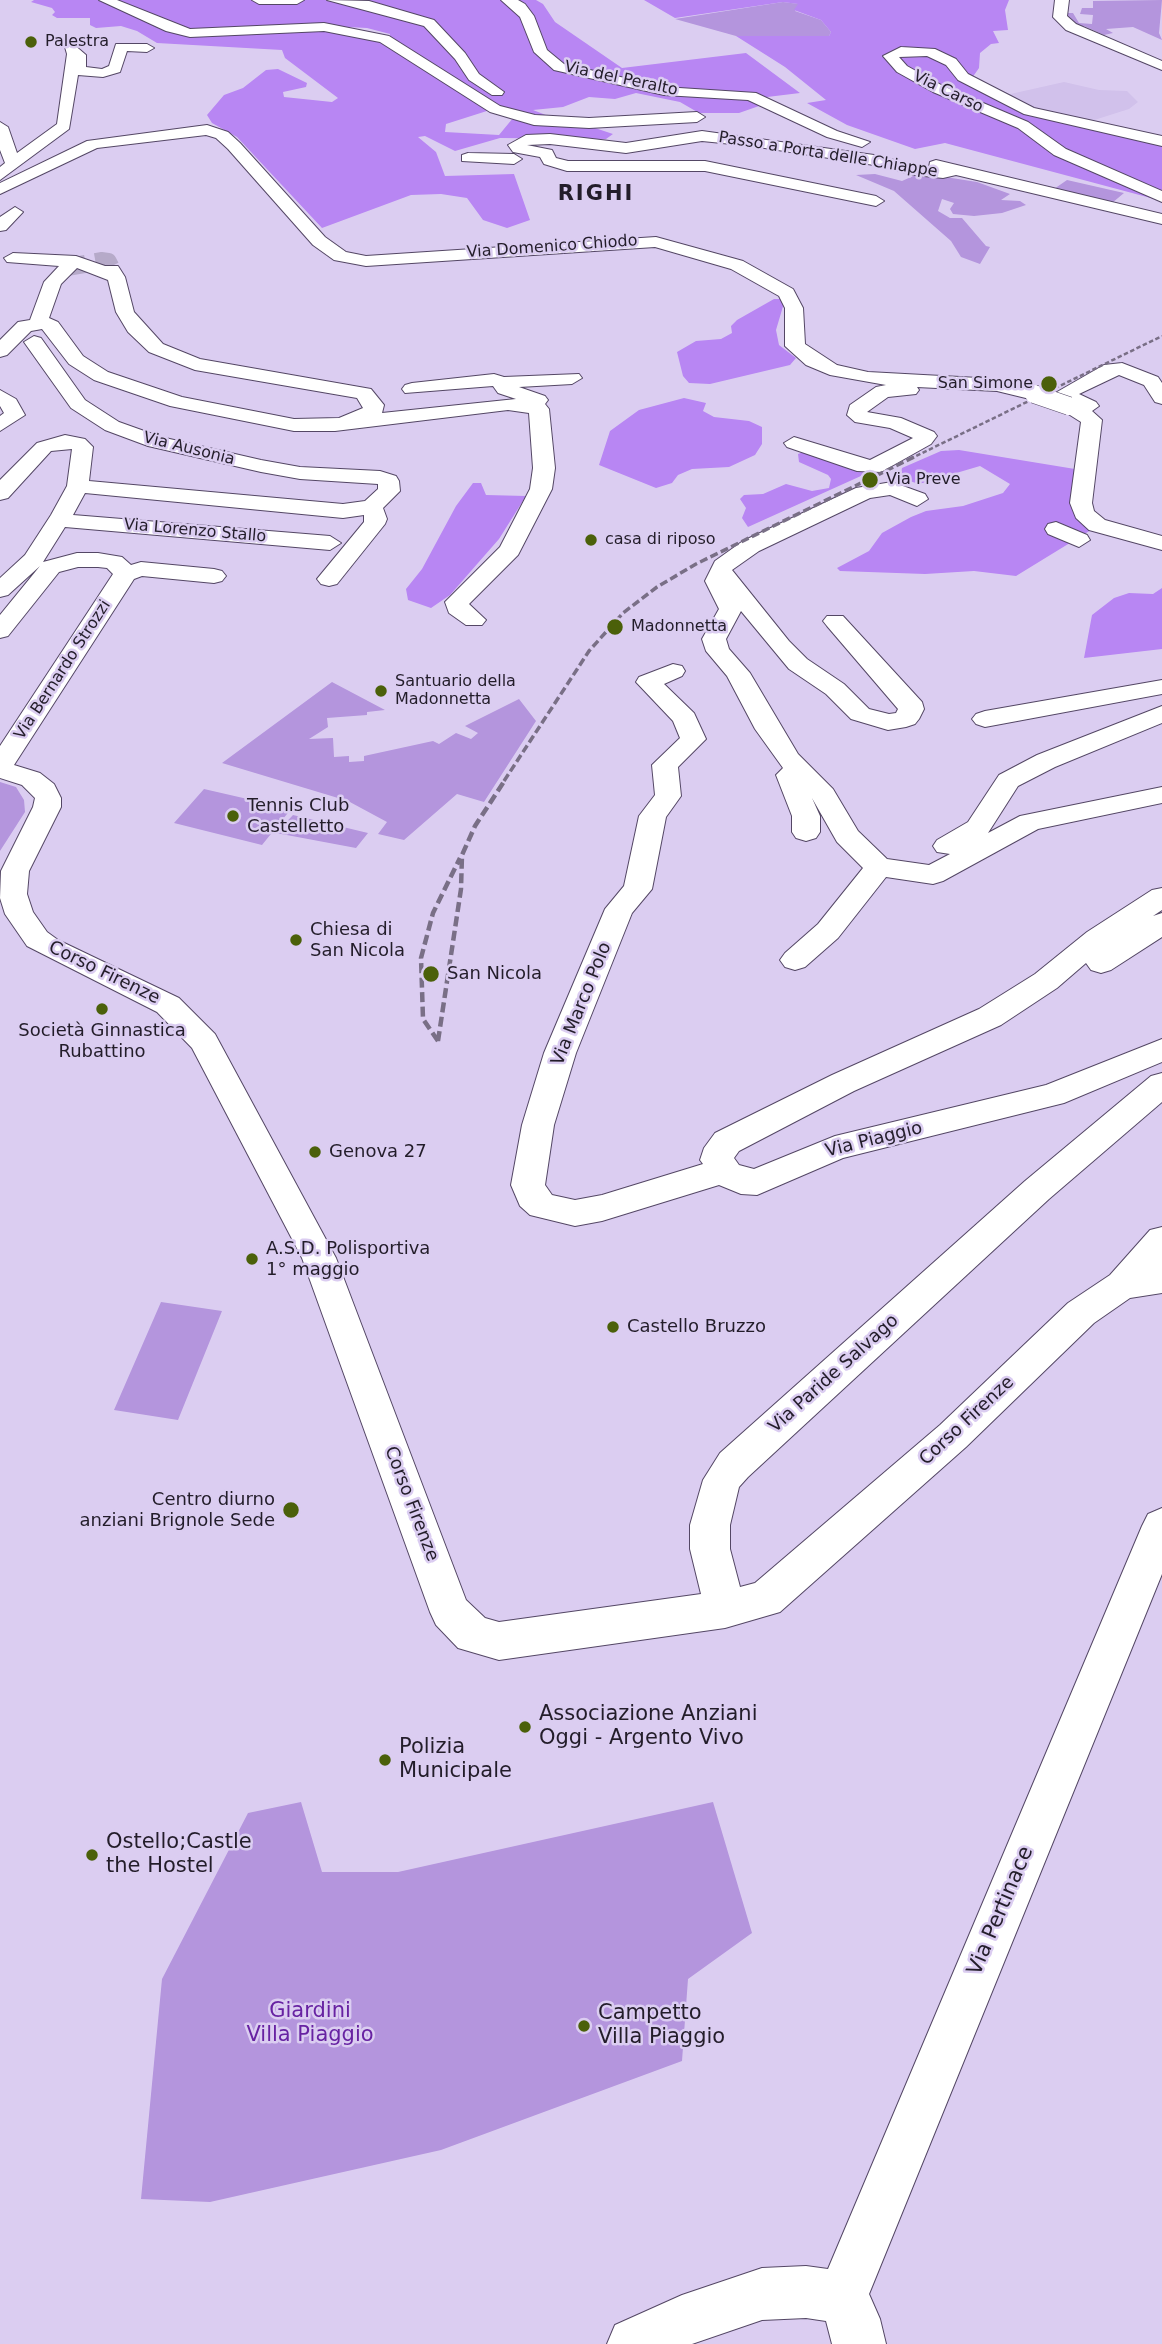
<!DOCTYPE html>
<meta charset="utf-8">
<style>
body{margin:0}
canvas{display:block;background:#dbcdf1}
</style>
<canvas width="1162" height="2344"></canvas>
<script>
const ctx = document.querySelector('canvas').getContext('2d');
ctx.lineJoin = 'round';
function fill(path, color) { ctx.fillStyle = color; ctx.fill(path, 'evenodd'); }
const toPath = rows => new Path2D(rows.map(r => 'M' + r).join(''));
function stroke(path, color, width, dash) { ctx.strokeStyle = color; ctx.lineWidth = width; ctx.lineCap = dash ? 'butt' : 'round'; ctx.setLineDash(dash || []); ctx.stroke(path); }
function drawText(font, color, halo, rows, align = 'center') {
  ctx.font = font + ' "DejaVu Sans",sans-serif'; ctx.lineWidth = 5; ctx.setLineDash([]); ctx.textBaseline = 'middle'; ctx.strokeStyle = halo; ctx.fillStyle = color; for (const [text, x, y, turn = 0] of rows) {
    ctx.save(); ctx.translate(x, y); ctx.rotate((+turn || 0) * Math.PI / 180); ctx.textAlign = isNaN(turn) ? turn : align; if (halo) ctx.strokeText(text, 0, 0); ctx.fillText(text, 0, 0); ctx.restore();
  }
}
fill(toPath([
 [1064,82,1099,90,1127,91,1138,102,1129,109,1088,122,1045,112,1006,95]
]), '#d1c1eb');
fill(toPath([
 [1162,0,1159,33,1162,40,1133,27,1106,29,1113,33,1104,35,1084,26,1076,28,1064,13,1073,13,1079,23,1092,24,1093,15,1080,14,1082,8,1093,8,1093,1],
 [783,2,799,4,795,11,821,20,831,32,829,36,736,36,675,19],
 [920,173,977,182,1010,194,1001,200,1020,201,1026,205,1002,213,974,216,953,214,950,209,954,203,942,199,938,211,950,218,962,218,986,246,990,247,980,264,961,257,951,241,894,191,856,175,875,174,902,181],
 [1067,180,1124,193,1112,203,1054,189],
 [332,682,385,710,367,712,367,715,327,718,328,727,309,739,333,738,334,757,349,756,349,762,364,761,364,756,433,741,439,744,456,733,471,739,478,733,465,726,519,699,536,721,484,802,457,794,404,840,378,834,387,822,348,801,222,763],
 [0,782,16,787,24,800,25,812,0,851],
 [204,789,291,809,262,845,174,823],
 [293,815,368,833,356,848,276,833],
 [161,1302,222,1311,178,1420,114,1410],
 [301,1802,322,1872,398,1872,713,1802,752,1933,688,1979,682,2061,441,2150,210,2202,141,2199,162,1979,248,1813]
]), '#b495dd');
fill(toPath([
 [34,0,100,0,167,29,322,29,381,40,490,110,446,124,445,132,499,135,513,118,541,124,595,128,613,134,606,139,500,138,455,151,425,136,418,137,436,152,445,176,514,174,530,220,507,228,483,220,467,198,441,194,411,195,322,228,237,137,212,123,207,115,224,95,243,88,266,70,278,69,307,83,306,87,283,92,284,97,332,102,338,98,285,58,282,50,157,43,137,31,121,26,96,28,90,25,90,18,57,18,52,15,55,12,52,8,31,2],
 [116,0,536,0,543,4,555,22,622,68,746,53,800,93,759,98,759,106,739,113,699,113,680,102,636,93,615,99,589,97,563,107,533,110,556,119,507,112,390,39,390,34,367,28,292,24,191,30],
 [644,0,1009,0,1005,10,1008,30,993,31,999,43,991,44,980,53,979,68,972,78,1017,108,1162,143,1162,201,945,143,915,149,847,125,807,103,826,100,785,67,736,36,829,36,831,32,821,20,794,10,798,4,783,2,675,18],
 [774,299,781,299,784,303,776,330,779,345,796,358,790,365,710,384,689,383,683,376,677,352,696,341,721,339,732,333,731,326,737,320],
 [684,398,706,403,703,411,714,417,749,421,762,427,762,444,755,455,729,467,692,469,678,475,672,483,656,488,599,465,610,431,639,410],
 [959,450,1081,470,1091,530,1016,576,974,571,925,574,840,571,837,568,869,551,882,533,911,517,926,511,963,506,1003,493,1010,484,980,466,919,484,900,478,902,468,941,451],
 [806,451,872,471,748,527,742,518,746,508,740,499,744,495,763,494,786,484,812,491,829,488,831,479,828,475,799,462,798,454],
 [473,483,481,483,486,495,526,496,499,539,450,595,431,608,408,600,406,589,422,569,456,506],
 [1162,588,1162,649,1084,658,1092,615,1114,598,1129,593,1153,594]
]), '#b886f3');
stroke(toPath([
 [68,267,101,261,108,262,112,270]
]), '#b6aac9', 18, [18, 10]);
const minor = toPath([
 [99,0,117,0,190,29,324,23,389,36,500,106,535,115,589,118,697,112,705,117,697,122,589,128,534,125,490,112,380,42,324,31,190,37,166,31,99,0],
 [252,0,304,0,297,4,259,4,252,0],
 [327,0,369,1,434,20,465,53,479,74,504,92,502,95,492,95,469,80,455,59,424,26,327,0],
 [501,0,518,0,525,4,534,16,547,50,564,64,664,87,756,93,837,131,870,142,862,147,827,137,748,100,664,95,554,70,534,52,520,17,501,0],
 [1055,0,1069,0,1067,16,1076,24,1162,61,1162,70,1066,30,1053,17,1055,0],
 [72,43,86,55,86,67,102,69,109,66,116,44,147,44,154,48,147,52,127,51,120,72,103,77,78,75,69,129,0,180,0,167,5,163,0,150,0,122,8,127,17,153,57,124,67,54,65,47,72,43],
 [901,47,935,49,956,59,968,74,1034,108,1162,136,1162,146,1024,114,958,80,946,65,927,56,899,57,907,66,943,86,1028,122,1066,149,1162,191,1162,202,1054,155,1018,128,933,92,897,72,883,56,901,47],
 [207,125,228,132,240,143,325,237,346,252,366,256,656,237,743,261,793,289,803,308,805,344,837,365,868,372,997,379,1041,390,1044,394,1034,400,997,391,917,387,919,390,916,394,888,397,867,412,901,418,934,432,937,436,931,444,881,472,857,471,787,447,784,443,794,437,870,460,913,438,890,428,855,422,847,415,850,405,876,387,886,385,830,375,806,365,785,346,785,308,779,296,731,269,655,247,366,266,334,260,313,245,228,149,216,138,206,135,97,148,0,194,0,183,87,141,207,125],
 [702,131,874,155,915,165,929,167,930,162,936,160,1162,214,1162,224,956,175,943,178,915,175,874,165,752,146,702,141,626,153,550,144,527,145,552,150,556,158,568,161,705,161,876,196,884,201,876,206,705,171,567,171,544,164,540,157,513,152,508,145,526,135,550,134,626,143,702,131],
 [468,153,514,154,522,159,514,164,462,161,462,155,468,153],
 [15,207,23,212,6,230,0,231,0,217,15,207],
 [13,253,76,256,105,266,118,266,125,277,134,312,163,344,200,359,371,389,384,405,382,413,516,399,498,393,493,386,405,393,402,389,405,385,412,383,494,374,504,377,579,374,582,378,572,384,519,387,545,396,548,400,545,404,549,409,555,468,552,489,518,555,469,604,486,620,482,625,466,625,449,613,445,602,500,547,530,489,533,468,529,413,508,410,335,431,294,431,170,406,94,380,69,364,42,329,31,331,7,355,0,357,0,340,18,322,30,320,44,282,59,266,7,262,4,258,13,253],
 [77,268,108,280,116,312,128,332,149,352,195,370,357,398,363,408,339,418,294,419,182,397,108,372,83,356,58,322,49,318,61,284,77,268],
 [34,336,41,338,85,400,119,422,161,437,261,460,300,467,380,471,396,476,399,481,400,491,383,508,387,519,385,524,337,584,329,586,321,584,317,579,364,522,364,515,343,518,85,493,73,515,330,536,341,543,330,550,65,527,43,562,77,553,98,553,122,557,131,565,141,562,214,569,222,571,226,576,222,581,214,583,142,576,134,579,14,765,40,773,54,784,61,798,61,807,29,871,27,894,33,912,47,932,58,940,179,998,215,1034,336,1258,466,1600,485,1618,499,1622,701,1594,690,1549,690,1525,703,1480,720,1453,1025,1181,1151,1076,1162,1073,1162,1102,1049,1199,748,1477,739,1487,730,1525,730,1549,740,1587,755,1583,940,1425,1068,1303,1110,1275,1150,1230,1162,1227,1162,1293,1130,1298,1094,1323,966,1447,780,1612,725,1628,499,1660,458,1648,436,1625,430,1612,302,1258,192,1048,157,1012,27,946,5,914,0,898,1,871,33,807,35,798,22,785,0,778,0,746,113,574,107,568,98,567,78,567,59,572,8,636,0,638,0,615,40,566,8,595,0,597,0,578,25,555,51,515,67,486,72,449,51,451,8,498,0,500,0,480,37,443,65,435,85,439,93,447,89,481,343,504,365,501,378,489,378,484,300,479,261,472,148,446,105,430,71,408,24,342,34,336],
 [1122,363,1158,377,1162,383,1162,404,1155,402,1144,385,1119,375,1079,394,1096,402,1099,406,1092,411,1102,420,1092,503,1094,511,1105,520,1162,536,1162,550,1089,530,1076,518,1070,503,1081,422,1062,410,1059,406,1063,402,1057,392,1104,365,1122,363],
 [0,390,16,399,25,415,0,431,0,416,4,413,0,406,0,390],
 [892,482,925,494,928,499,917,506,890,495,870,498,759,551,732,570,789,641,807,659,844,684,869,709,889,714,896,713,898,709,827,626,823,621,827,616,843,616,922,702,924,709,919,719,915,724,906,727,888,730,851,719,826,694,789,669,741,611,726,639,729,649,750,673,798,754,833,789,858,831,887,859,929,865,950,854,937,852,933,846,937,840,968,822,999,775,1037,755,1162,706,1162,723,1055,767,1018,786,988,833,1020,816,1162,787,1162,803,1038,829,943,881,933,884,886,877,838,938,805,967,795,970,785,967,780,960,785,953,818,924,863,868,837,842,812,798,820,816,820,832,816,838,806,841,796,838,792,832,792,816,776,775,783,768,755,729,727,676,706,651,702,639,719,609,705,581,715,561,743,541,856,488,892,482],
 [1056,522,1087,535,1090,540,1079,547,1048,534,1045,529,1048,524,1056,522],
 [673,664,682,666,685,671,682,676,664,684,694,713,706,739,678,767,681,796,666,817,652,889,632,913,576,1053,554,1125,545,1185,552,1195,575,1200,602,1195,703,1164,700,1160,704,1148,715,1133,832,1075,979,1009,1035,974,1087,932,1152,890,1162,888,1162,910,1153,916,1162,913,1162,937,1111,970,1101,973,1091,970,1086,963,1057,988,1001,1025,854,1091,739,1151,734,1158,739,1165,754,1169,835,1136,1046,1085,1162,1039,1162,1062,1064,1103,843,1158,757,1195,741,1194,719,1185,602,1221,575,1226,530,1215,520,1206,511,1185,522,1125,544,1053,605,909,624,886,639,816,655,795,652,765,680,738,673,721,636,682,639,677,673,664],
 [1162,680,1162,694,985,727,976,724,972,719,976,714,985,711,1162,680],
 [1162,1508,1162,1574,869,2294,880,2319,886,2344,832,2344,826,2321,806,2318,762,2320,692,2344,607,2344,615,2325,682,2295,762,2268,806,2266,828,2269,1142,1526,1148,1514,1162,1508]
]);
stroke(minor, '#544765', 2);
fill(minor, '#fff');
stroke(toPath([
 [910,459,1162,336]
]), '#796f86', 2.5, [4.5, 2.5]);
stroke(toPath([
 [504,781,589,651,623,613,657,587,696,564,914,457]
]), '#796f86', 3.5, [8, 3.5]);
stroke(toPath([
 [438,1041,461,889,462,855,475,826,505,780],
 [438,1041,423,1019,421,958,433,913,460,858]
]), '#796f86', 4.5, [10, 4.5]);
const minorBridge = toPath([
 [1034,394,1069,406]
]);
stroke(minorBridge, '#544765', 19, []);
stroke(minorBridge, '#fff', 18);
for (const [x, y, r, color] of [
 [31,42,7,"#4b600a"],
 [1049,384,9,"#4b600a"],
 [870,480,9,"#4b600a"],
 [591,540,7,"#4b600a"],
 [615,627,9,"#4b600a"],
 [381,691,7,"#4b600a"],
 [233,816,7,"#4b600a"],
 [296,940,7,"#4b600a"],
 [431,974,9,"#4b600a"],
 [102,1009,7,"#4b600a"],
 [315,1152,7,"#4b600a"],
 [252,1259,7,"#4b600a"],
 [613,1327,7,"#4b600a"],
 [291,1510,9,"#4b600a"],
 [525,1727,7,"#4b600a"],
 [385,1760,7,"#4b600a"],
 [92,1855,7,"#4b600a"],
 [584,2026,7,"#4b600a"]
]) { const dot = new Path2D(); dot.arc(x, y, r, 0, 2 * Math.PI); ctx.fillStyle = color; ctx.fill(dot); stroke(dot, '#dbcdf1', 2.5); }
drawText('16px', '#231d2a', '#dbcdf1', [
 ["Palestra",45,42],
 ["San Simone",1033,384,"right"],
 ["Via Preve",886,480],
 ["casa di riposo",605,540],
 ["Madonnetta",631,627],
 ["Santuario della",395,682],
 ["Madonnetta",395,700]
], 'left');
drawText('16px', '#231d2a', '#dbcdf1', [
 ["Via del Peralto",621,79,12],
 ["Via Carso",948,92,26],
 ["Passo a Porta delle Chiappe",828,155,9],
 ["Via Domenico Chiodo",552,247,-4],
 ["Via Ausonia",189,449,14],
 ["Via Lorenzo Stallo",195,531,5],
 ["Via Bernardo Strozzi",63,670,-57]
]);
drawText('18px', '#231d2a', '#dbcdf1', [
 ["Tennis Club",247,806],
 ["Castelletto",247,827],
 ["Chiesa di",310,930],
 ["San Nicola",310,951],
 ["San Nicola",447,974],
 ["Società Ginnastica",102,1031,"center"],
 ["Rubattino",102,1052,"center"],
 ["Genova 27",329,1152],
 ["A.S.D. Polisportiva",266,1249],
 ["1° maggio",266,1270],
 ["Castello Bruzzo",627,1327],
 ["Centro diurno",275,1500,"right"],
 ["anziani Brignole Sede",275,1521,"right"]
], 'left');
drawText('18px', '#231d2a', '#dbcdf1', [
 ["Corso Firenze",104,973,26],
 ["Via Marco Polo",582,1004,-68],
 ["Via Piaggio",874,1140,-14],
 ["Via Paride Salvago",834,1374,-42],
 ["Corso Firenze",967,1421,-43],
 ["Corso Firenze",411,1504,69]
]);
ctx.letterSpacing = '2px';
drawText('bold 21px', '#231d2a', '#dbcdf1', [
 ["RIGHI",596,195]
]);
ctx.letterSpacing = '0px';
drawText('21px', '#231d2a', '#dbcdf1', [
 ["Associazione Anziani",539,1715],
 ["Oggi - Argento Vivo",539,1739],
 ["Polizia",399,1748],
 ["Municipale",399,1772],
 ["Ostello;Castle",106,1843],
 ["the Hostel",106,1867],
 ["Campetto",598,2014],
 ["Villa Piaggio",598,2038]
], 'left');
drawText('21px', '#231d2a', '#dbcdf1', [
 ["Via Pertinace",1001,1911,-67]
]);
drawText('21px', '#6722a2', '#dbcdf1', [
 ["Giardini",310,2012],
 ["Villa Piaggio",310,2036]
]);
</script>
